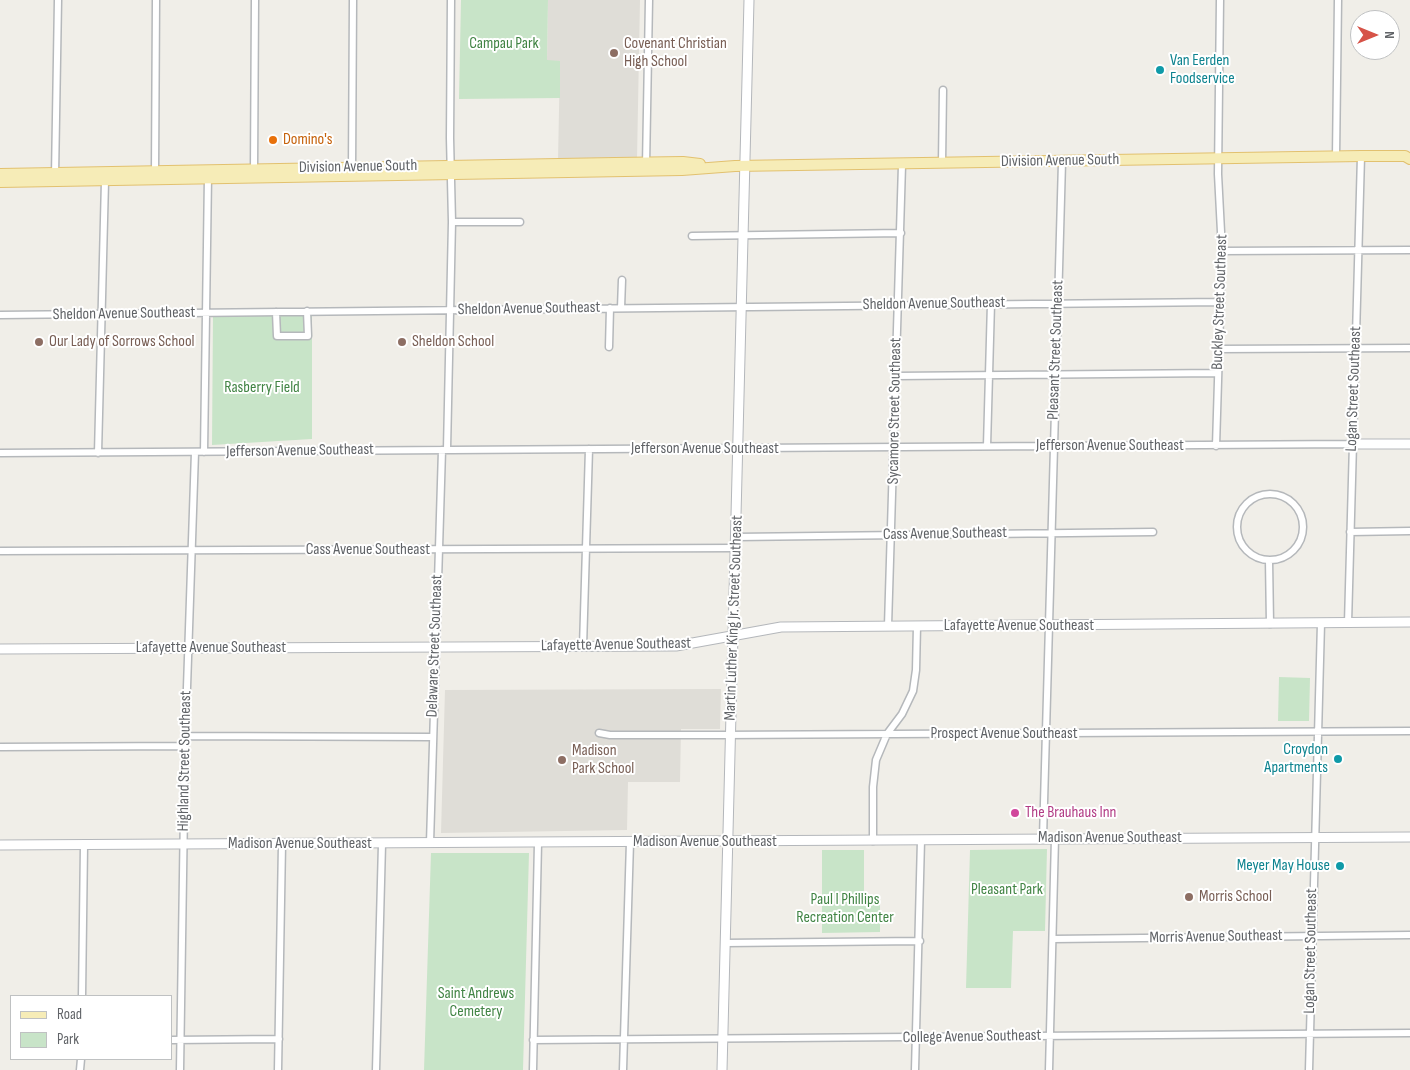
<!DOCTYPE html>
<style>
body{margin:0}
#map{position:relative;width:1410px;height:1070px;overflow:hidden;background:#f0eee8;font-family:"Sofia Sans Condensed",sans-serif}
canvas{display:block}
.legend{position:absolute;left:10px;top:995px;width:162px;height:65px;box-sizing:border-box;background:#fff;border:1px solid #bfc1c2;margin:0;padding:6px 9px;list-style:none;font-size:15px;color:#606367}
.legend li{display:flex;align-items:center;gap:10px;height:25px}
.legend b{width:25px;border:1px solid #bfc1c2}
.north{position:absolute;left:1350px;top:10px;width:50px;height:50px;box-sizing:border-box;background:#fff;border:1px solid #bfc1c2;border-radius:50%;rotate:90deg;font-size:14px;font-weight:700;line-height:20px;text-align:center;color:#606367}
.north::after{content:'';display:block;margin:auto;width:18px;height:22px;background:#d65348;clip-path:polygon(50% 0,100% 100%,50% 72%,0 100%)}
</style>
<div id="map">
<canvas width="1410" height="1070"></canvas>
<ul class="legend">
<li><b style="height:6px;background:#f6ecb7"></b>Road</li>
<li><b style="height:14px;background:#c8e4c8"></b>Park</li>
</ul>
<div class="north">N</div>
</div>
<script>
const ctx = document.querySelector('canvas').getContext('2d');
ctx.lineJoin = 'round';
function fill(path, color) { ctx.fillStyle = color; ctx.fill(path, 'evenodd'); }
const toPath = rows => new Path2D(rows.map(r => 'M' + r).join(''));
function stroke(path, color, width, dash) { ctx.strokeStyle = color; ctx.lineWidth = width; ctx.lineCap = dash ? 'butt' : 'round'; ctx.setLineDash(dash || []); ctx.stroke(path); }
function drawText(font, color, halo, rows, align = 'center') {
  ctx.font = font + ' "Sofia Sans Condensed",sans-serif'; ctx.lineWidth = 4; ctx.setLineDash([]); ctx.textBaseline = 'middle'; ctx.strokeStyle = halo; ctx.fillStyle = color; for (const [text, x, y, turn = 0] of rows) {
    ctx.save(); ctx.translate(x, y); ctx.rotate((+turn || 0) * Math.PI / 180); ctx.textAlign = isNaN(turn) ? turn : align; if (halo) ctx.strokeText(text, 0, 0); ctx.fillText(text, 0, 0); ctx.restore();
  }
}
fill(toPath([
 [548,0,640,0,637,159,558,160,560,61,547,61],
 [721,689,720,729,681,729,680,782,628,782,627,830,441,833,445,690]
]), '#dfddd7');
fill(toPath([
 [461,0,548,0,547,60,560,61,560,98,459,99],
 [312,311,312,439,212,445,213,313],
 [1279,677,1310,678,1309,721,1278,721],
 [1047,849,1045,931,1013,931,1011,988,966,988,970,850],
 [822,850,864,850,864,895,880,896,880,932,822,933],
 [431,853,529,853,523,1070,424,1070]
]), '#c8e4c8');
const street = toPath([
 [1336,157,1338,0],
 [942,163,943,90],
 [646,166,649,0],
 [254,171,255,0],
 [352,171,353,0],
 [155,174,156,0],
 [55,176,58,0],
 [452,222,520,222],
 [692,236,901,233],
 [1222,251,1410,250],
 [621,308,622,280],
 [276,312,277,336,308,336,307,311],
 [0,315,1221,302],
 [609,347,610,308],
 [1219,349,1410,348],
 [896,376,1218,373],
 [987,446,991,303],
 [1216,446,1222,251,1218,174,1220,0],
 [447,449,452,222,450,138,451,0],
 [204,452,208,176],
 [0,453,1352,444],
 [98,453,105,181],
 '1237 527a33 33 0 1 1 66 0a33 33 0 1 1-66 0Z',
 [1350,532,1410,531],
 [736,537,1153,532],
 [0,551,736,548],
 [1269,560,1270,624],
 [1348,623,1361,156],
 [888,626,902,165],
 [583,647,589,449],
 [599,733,610,735,721,735,1410,731],
 [185,736,432,737],
 [0,747,185,746],
 [1043,838,1062,162],
 [873,841,873,787,876,760,887,734,902,714,913,691,916,670,917,626],
 [430,843,442,450],
 [1053,939,1410,935],
 [725,943,920,941],
 [82,996,84,845],
 [171,1040,279,1039],
 [533,1040,1410,1033],
 [80,1070,81,1059],
 [180,1070,185,746,195,452],
 [278,1070,282,844],
 [376,1070,382,844],
 [533,1070,538,843],
 [623,1070,630,842],
 [915,1070,921,840],
 [1049,1070,1055,838],
 [1309,1070,1321,623]
]);
const secondary = toPath([
 [1352,444,1410,444],
 [0,649,676,646,781,627,1410,622],
 [0,845,1410,837],
 [722,1070,749,0]
]);
const primary = toPath([
 [0,174,615,163,683,162,700,164],
 [0,182,682,170,735,166,1361,156,1405,156,1410,159]
]);
stroke(street, '#b5b8bb', 9);
stroke(secondary, '#b4b7bb', 11);
stroke(primary, '#e2c16f', 12);
stroke(street, '#fff', 6);
stroke(secondary, '#fff', 9);
stroke(primary, '#f6ecb7', 10);
for (const [x, y, r, color] of [
 [614,53,5,"#8d6e63"],
 [1160,70,5,"#0f9aa8"],
 [273,140,5,"#e8710a"],
 [39,342,5,"#8d6e63"],
 [402,342,5,"#8d6e63"],
 [1338,759,5,"#0f9aa8"],
 [562,760,5,"#8d6e63"],
 [1015,813,5,"#d1479c"],
 [1340,866,5,"#0f9aa8"],
 [1189,897,5,"#8d6e63"]
]) { const dot = new Path2D(); dot.arc(x, y, r, 0, 2 * Math.PI); ctx.fillStyle = color; ctx.fill(dot); stroke(dot, '#fff', 2); }
drawText('16px', '#418444', '#fff', [
 ["Campau Park",504,44],
 ["Rasberry Field",262,388],
 ["Pleasant Park",1007,890],
 ["Paul I Phillips",845,900],
 ["Recreation Center",845,918],
 ["Saint Andrews",476,994],
 ["Cemetery",476,1012]
]);
drawText('16px', '#785e54', '#fff', [
 ["Covenant Christian",624,44],
 ["High School",624,62],
 ["Our Lady of Sorrows School",49,342],
 ["Sheldon School",412,342],
 ["Madison",572,751],
 ["Park School",572,769],
 ["Morris School",1199,897]
], 'left');
drawText('16px', '#0d838f', '#fff', [
 ["Van Eerden",1170,61,"left"],
 ["Foodservice",1170,79,"left"],
 ["Croydon",1328,750],
 ["Apartments",1328,768],
 ["Meyer May House",1330,866]
], 'right');
drawText('16px', '#c56008', '#fff', [
 ["Domino's",283,140]
], 'left');
drawText('16px', '#606367', '#fff', [
 ["Division Avenue South",1060,161,-1],
 ["Division Avenue South",358,167,-1],
 ["Buckley Street Southeast",1220,302,-88],
 ["Sheldon Avenue Southeast",934,304,-1],
 ["Sheldon Avenue Southeast",529,309,-1],
 ["Sheldon Avenue Southeast",124,314,-1],
 ["Pleasant Street Southeast",1056,350,-88],
 ["Logan Street Southeast",1354,389,-88],
 ["Sycamore Street Southeast",895,411,-89],
 ["Jefferson Avenue Southeast",1110,446],
 ["Jefferson Avenue Southeast",705,449],
 ["Jefferson Avenue Southeast",300,451,-1],
 ["Cass Avenue Southeast",945,534,-1],
 ["Cass Avenue Southeast",368,550],
 ["Martin Luther King Jr. Street Southeast",734,618,-88],
 ["Lafayette Avenue Southeast",1019,626],
 ["Lafayette Avenue Southeast",616,645,-1],
 ["Delaware Street Southeast",435,646,-88],
 ["Lafayette Avenue Southeast",211,648],
 ["Prospect Avenue Southeast",1004,734],
 ["Highland Street Southeast",185,761,-89],
 ["Madison Avenue Southeast",1110,838],
 ["Madison Avenue Southeast",705,842],
 ["Madison Avenue Southeast",300,844],
 ["Morris Avenue Southeast",1216,937,-1],
 ["Logan Street Southeast",1311,951,-89],
 ["College Avenue Southeast",972,1037,-1]
]);
drawText('16px', '#b23c85', '#fff', [
 ["The Brauhaus Inn",1025,813]
], 'left');
</script>
